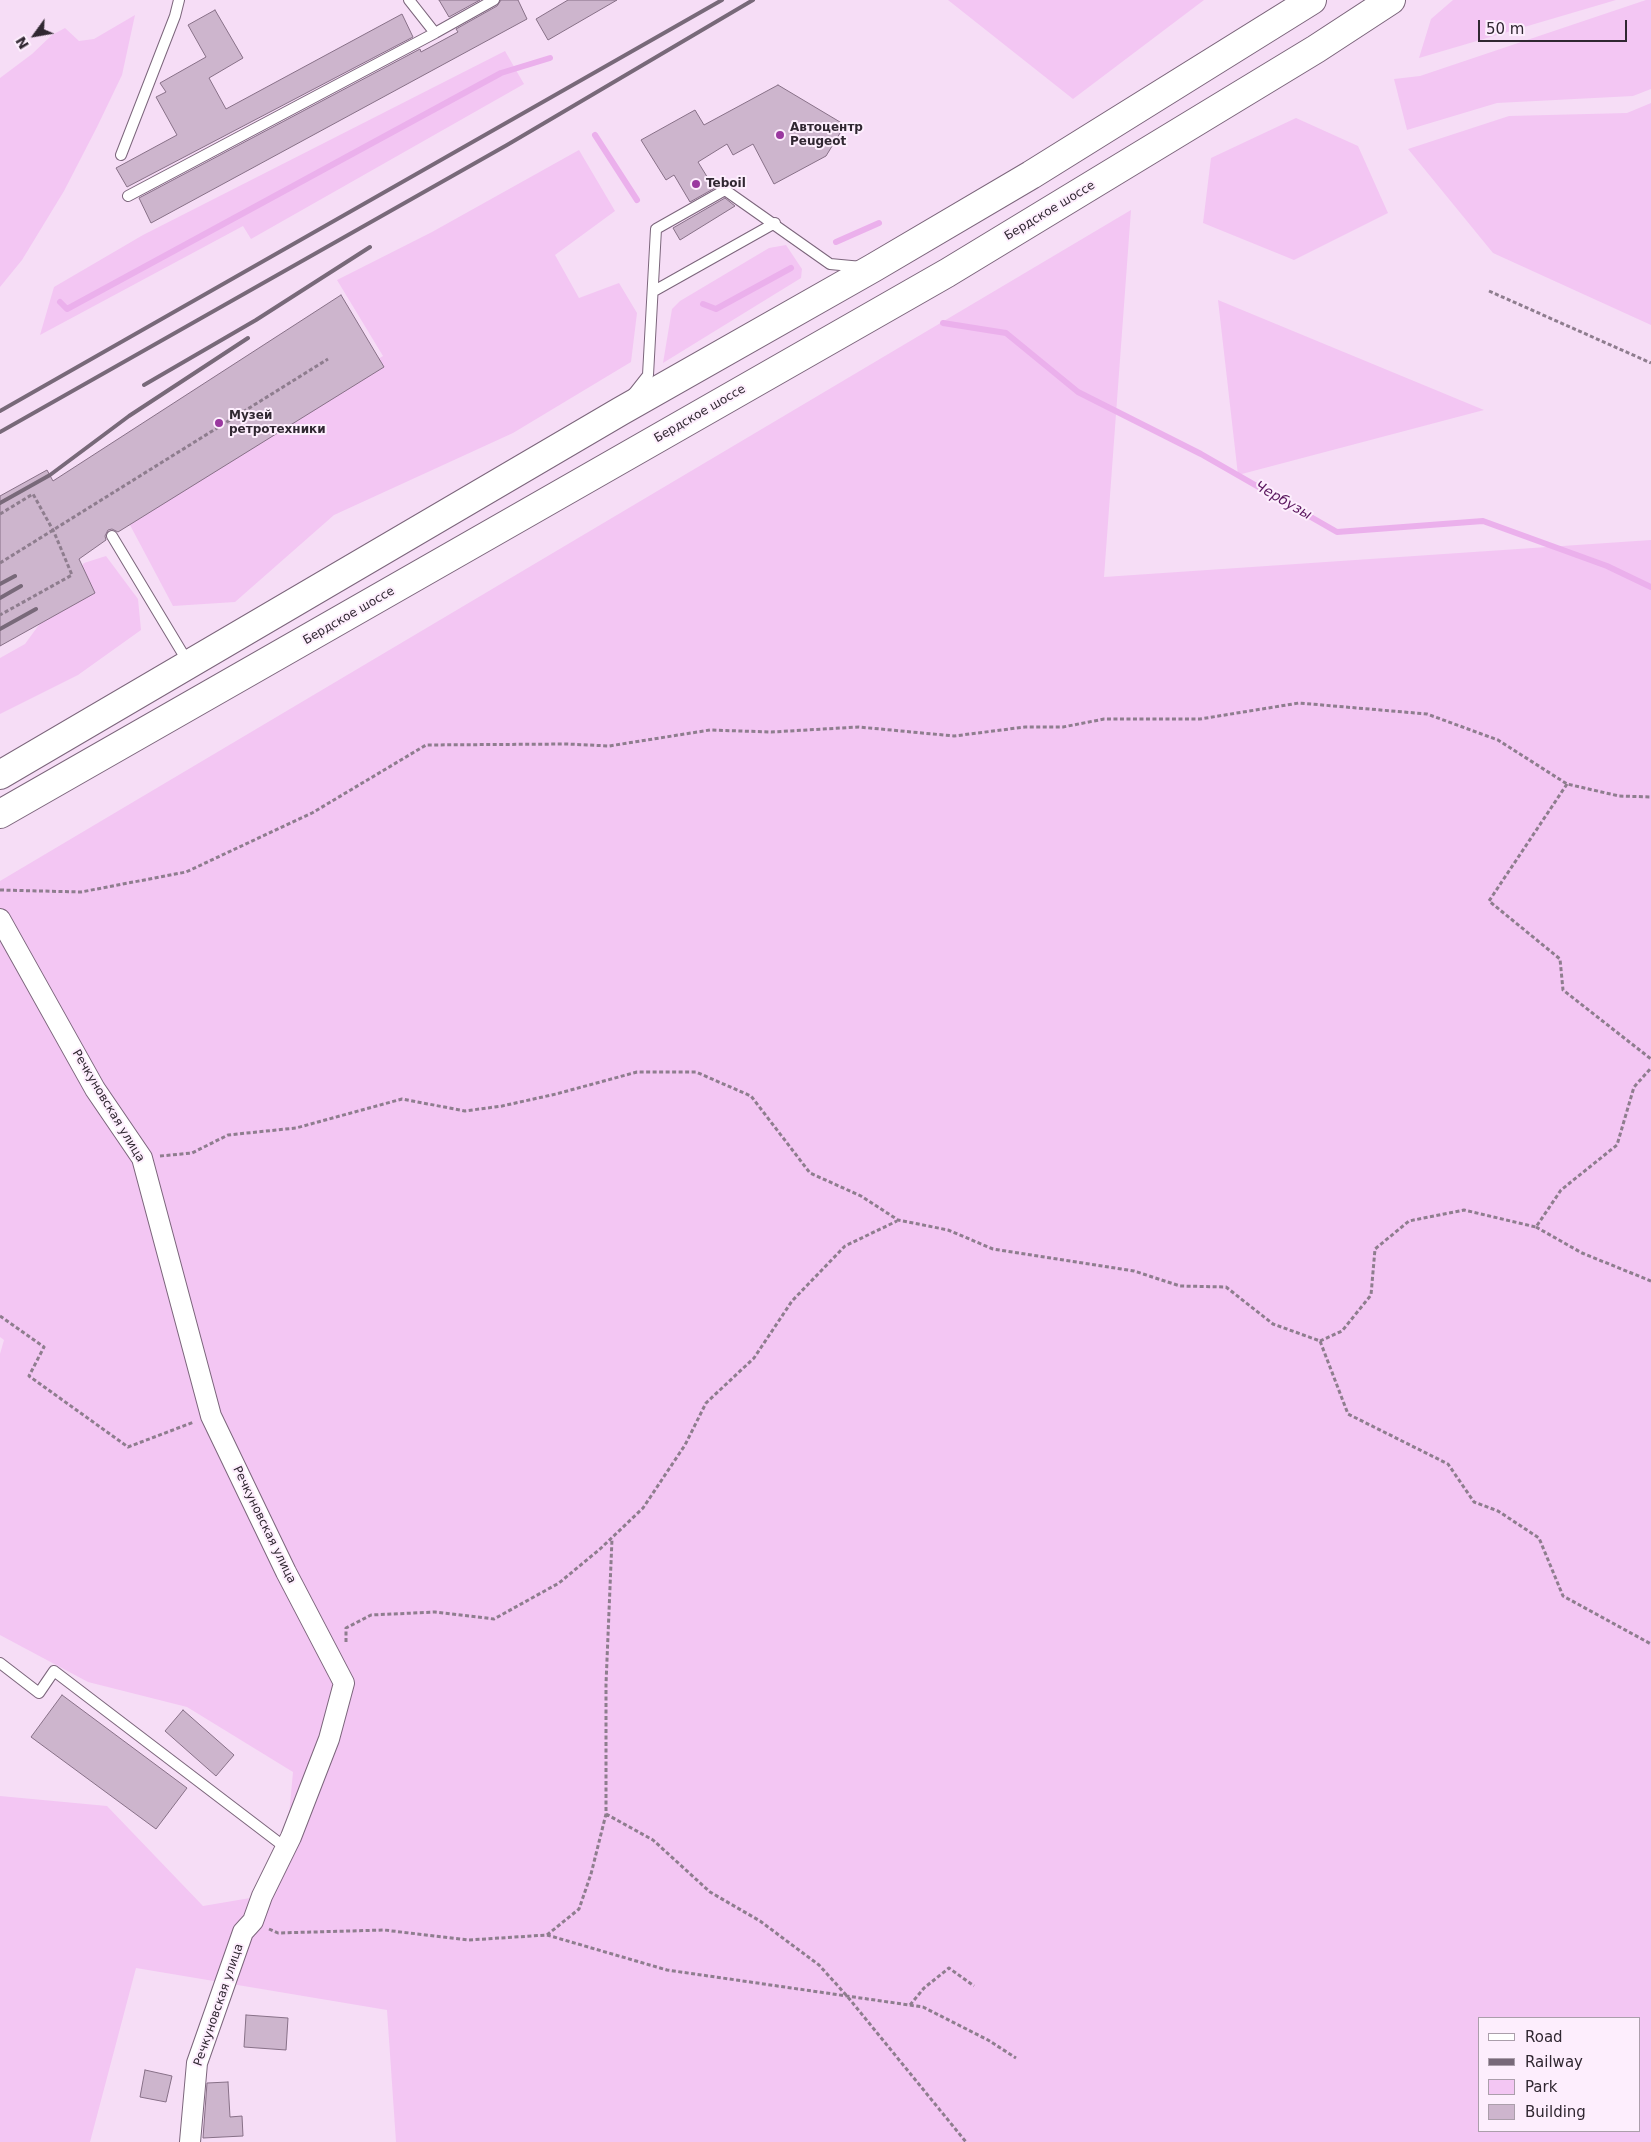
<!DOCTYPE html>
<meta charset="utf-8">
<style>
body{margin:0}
#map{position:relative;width:1651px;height:2142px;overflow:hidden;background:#f6ddf6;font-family:"DejaVu Sans",sans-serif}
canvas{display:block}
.legend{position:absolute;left:1478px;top:2017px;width:162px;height:115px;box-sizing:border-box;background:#fdeefd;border:1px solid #ab9eab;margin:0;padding:6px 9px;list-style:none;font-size:15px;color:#302731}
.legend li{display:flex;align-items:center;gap:10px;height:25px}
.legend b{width:25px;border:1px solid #ab9eab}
.north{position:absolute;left:10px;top:10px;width:50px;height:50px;-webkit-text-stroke:4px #fdeefd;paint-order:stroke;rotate:238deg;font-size:14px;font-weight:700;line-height:20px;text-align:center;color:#302731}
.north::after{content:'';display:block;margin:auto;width:18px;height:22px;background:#302731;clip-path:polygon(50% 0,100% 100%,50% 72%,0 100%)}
.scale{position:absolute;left:1478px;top:20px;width:149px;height:22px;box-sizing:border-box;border:2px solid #302731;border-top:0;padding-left:6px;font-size:15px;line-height:18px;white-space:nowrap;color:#302731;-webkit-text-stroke:4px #fdeefd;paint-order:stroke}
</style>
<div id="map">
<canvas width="1651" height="2142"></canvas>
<ul class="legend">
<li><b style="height:6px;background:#fff"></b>Road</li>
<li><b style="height:6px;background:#786979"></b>Railway</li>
<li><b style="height:14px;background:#f3c6f3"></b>Park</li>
<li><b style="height:14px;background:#cdb5cd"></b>Building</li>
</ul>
<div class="north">N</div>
<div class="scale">50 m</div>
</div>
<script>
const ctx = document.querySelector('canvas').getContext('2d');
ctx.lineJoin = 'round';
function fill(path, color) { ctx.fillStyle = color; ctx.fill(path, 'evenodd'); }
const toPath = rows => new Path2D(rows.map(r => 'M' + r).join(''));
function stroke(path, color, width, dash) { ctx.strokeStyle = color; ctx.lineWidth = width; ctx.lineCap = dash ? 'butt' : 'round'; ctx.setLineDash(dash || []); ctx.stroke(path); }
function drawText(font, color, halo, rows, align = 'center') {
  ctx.font = font + ' "DejaVu Sans",sans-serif'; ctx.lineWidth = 4; ctx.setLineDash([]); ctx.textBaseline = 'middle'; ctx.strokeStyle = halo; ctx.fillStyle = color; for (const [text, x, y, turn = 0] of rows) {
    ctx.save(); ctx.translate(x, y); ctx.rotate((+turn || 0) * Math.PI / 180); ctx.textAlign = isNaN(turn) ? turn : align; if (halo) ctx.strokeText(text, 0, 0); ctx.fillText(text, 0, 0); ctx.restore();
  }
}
fill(toPath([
 [948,0,1204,0,1073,99],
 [1453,0,1616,0,1419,58,1431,19],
 [1646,0,1651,0,1651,89,1633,96,1497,103,1407,130,1394,79,1420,76],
 [135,15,122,75,97,127,64,191,22,260,0,287,0,78,32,54,52,35,65,28,79,41,94,39],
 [505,51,524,84,251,239,243,226,40,335,54,287,143,235],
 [1651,103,1651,325,1493,253,1408,149,1509,116,1627,113],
 [1296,118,1358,146,1388,213,1294,260,1203,223,1211,158],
 [579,150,615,211,555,255,579,298,619,283,637,313,631,362,513,433,334,515,235,602,173,606,122,510,383,356,337,280,432,232],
 [1131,210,1104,577,1651,540,1651,2142,396,2142,387,2010,136,1968,90,2142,0,2142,0,1796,107,1806,203,1906,262,1896,286,1848,293,1772,187,1707,88,1682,0,1635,0,1354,4,1340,0,1337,0,881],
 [1480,2018,1640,2018,1640,2131,1480,2131],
 [786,245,802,269,801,278,663,363,672,309,680,301,769,248],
 [1218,300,1484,410,1238,475],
 [106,556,138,599,141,630,78,675,0,714,0,658,25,644,84,563]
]), '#f3c6f3');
stroke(toPath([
 [595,135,637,200],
 [836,242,879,223],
 [60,302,67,309,501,73,550,58],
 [703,304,716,309,791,268],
 [943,323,1006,333,1078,392,1201,454,1337,532,1483,521,1607,566,1651,587]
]), '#ebb0ec', 6);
const building = toPath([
 [439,0,480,0,449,17,439,0],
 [501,0,518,0,527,19,151,223,139,198,420,49,421,52,458,32,456,29,497,6,501,0],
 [568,0,617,0,548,40,536,19,568,0],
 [215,10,243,58,209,78,226,109,402,14,413,37,127,187,116,168,177,135,156,97,166,92,160,83,206,57,188,25,215,10],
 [778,85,845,125,826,156,774,184,753,144,733,155,727,144,698,162,714,188,727,180,729,184,722,184,690,202,674,175,666,180,641,140,695,110,704,125,778,85],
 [725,198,735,206,680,240,673,228,725,198],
 [341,295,384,367,118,532,112,529,108,530,105,536,106,540,79,559,95,593,0,646,0,496,47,470,53,481,341,295],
 [62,1695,187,1788,156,1829,31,1737,62,1695],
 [183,1710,234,1755,216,1776,165,1731,183,1710],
 [246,2015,288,2018,286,2050,244,2047,246,2015],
 [145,2070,172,2076,166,2102,140,2097,145,2070],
 [228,2082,230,2117,242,2116,243,2136,203,2138,207,2083,228,2082]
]);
fill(building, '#cdb5cd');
stroke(building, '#877087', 1);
const service = toPath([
 [435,33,494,0],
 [121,155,175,16,179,0],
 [128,196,435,33,409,0],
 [654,291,775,223],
 [633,394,648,375,656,229,725,190,830,264,862,267],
 [112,536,189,664],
 [0,1663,39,1693,54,1671,286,1848]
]);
const minor = toPath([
 [0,919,95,1089,142,1158,211,1416,286,1572,344,1683,329,1739,291,1837,262,1896,253,1921,243,1932,197,2063,190,2142]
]);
const trunk = toPath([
 [0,775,621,411,873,268,1031,175,1312,0],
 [0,814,947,273,1316,49,1391,0]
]);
stroke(service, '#7b657b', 12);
stroke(minor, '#7b657b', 22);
stroke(trunk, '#7b657b', 30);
stroke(toPath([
 [1489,291,1651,363],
 [0,514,33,494,54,532,72,575,0,615],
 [0,563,328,359],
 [1567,784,1489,901,1560,959,1563,990,1651,1059],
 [0,890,81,892,186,872,312,813,426,745,568,744,609,746,710,730,771,732,859,727,954,736,1025,727,1063,727,1104,719,1200,719,1299,703,1427,714,1498,740,1567,784,1619,796,1651,797],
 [160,1156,192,1153,228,1135,296,1128,402,1099,465,1111,502,1106,556,1094,637,1072,696,1072,751,1096,810,1173,861,1196,898,1220,948,1230,993,1249,1134,1271,1180,1286,1226,1287,1273,1324,1320,1341,1348,1414,1448,1464,1474,1502,1498,1511,1539,1538,1563,1596,1651,1644],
 [1536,1227,1582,1253,1651,1281],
 [0,1316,44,1347,29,1376,128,1447,194,1422],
 [1320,1341,1342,1331,1371,1295,1375,1249,1409,1221,1464,1210,1536,1227,1561,1190,1617,1145,1634,1087,1651,1068],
 [346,1642,346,1628,371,1615,435,1612,494,1619,559,1583,600,1549,643,1508,685,1445,706,1403,754,1358,792,1301,845,1246,897,1221],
 [606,1814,653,1840,710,1892,760,1921,819,1965,847,1996,966,2142],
 [269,1929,278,1933,384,1930,469,1940,547,1935,667,1970,923,2007,988,2040,1016,2058],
 [547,1935,579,1909,591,1874,606,1814,606,1684,612,1539],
 [910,2005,924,1988,949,1968,974,1986]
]), '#8e7d8e', 3, [4, 2.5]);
stroke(service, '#fff', 10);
stroke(minor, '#fff', 20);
stroke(trunk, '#fff', 28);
stroke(toPath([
 [144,385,256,320,370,247],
 [0,411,722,0],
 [0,432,507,145,753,0],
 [0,503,50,475,129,416,248,338],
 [0,584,15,576],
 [0,598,21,586],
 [0,629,36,609]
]), '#786979', 4);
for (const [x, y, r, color] of [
 [780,135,5,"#9a389f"],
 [696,184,5,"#9a389f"],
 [219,423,5,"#9a389f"]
]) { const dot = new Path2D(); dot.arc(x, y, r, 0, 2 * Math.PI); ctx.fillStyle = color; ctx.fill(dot); stroke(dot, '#fdeefd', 2); }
drawText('bold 12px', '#302731', '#fdeefd', [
 ["Автоцентр",790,128],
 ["Peugeot",790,142],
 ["Teboil",706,184],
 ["Музей",229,416],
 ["ретротехники",229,430]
], 'left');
drawText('12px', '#302731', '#fdeefd', [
 ["Бердское шоссе",1050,211,-31],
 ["Бердское шоссе",700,414,-30],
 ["Бердское шоссе",349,616,-30],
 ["Речкуновская улица",108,1106,59],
 ["Речкуновская улица",264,1525,64],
 ["Речкуновская улица",219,2005,-71]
]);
drawText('italic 14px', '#5b175f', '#fdeefd', [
 ["Чербузы",1283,501,30]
]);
</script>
